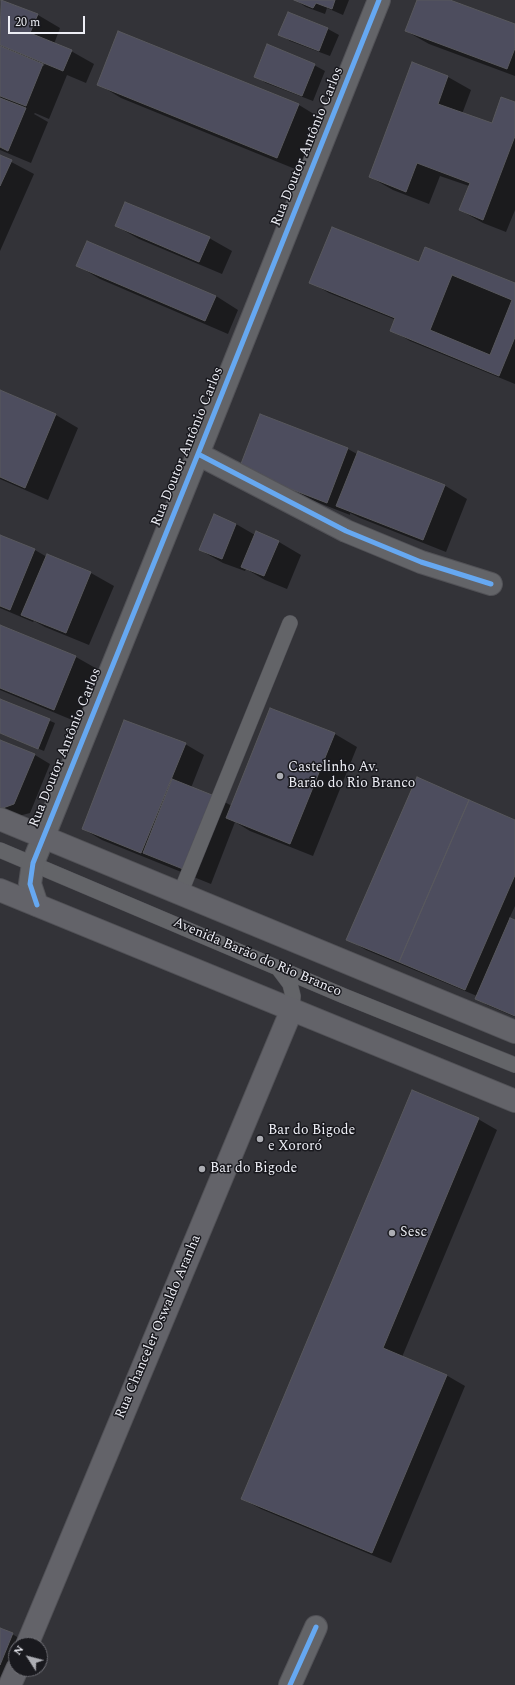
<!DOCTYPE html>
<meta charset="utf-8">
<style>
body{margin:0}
#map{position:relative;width:515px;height:1685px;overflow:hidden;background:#333338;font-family:Spectral,serif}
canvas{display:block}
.north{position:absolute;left:8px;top:1637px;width:40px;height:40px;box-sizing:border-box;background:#19191e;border:1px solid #6e6e74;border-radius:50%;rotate:306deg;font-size:11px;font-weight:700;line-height:16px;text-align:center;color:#edeef5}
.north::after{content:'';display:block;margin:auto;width:14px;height:18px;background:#acadb3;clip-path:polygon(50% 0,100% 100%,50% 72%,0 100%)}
.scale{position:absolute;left:8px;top:16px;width:77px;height:18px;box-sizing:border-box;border:2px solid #edeef5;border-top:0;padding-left:5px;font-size:12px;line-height:14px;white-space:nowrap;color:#edeef5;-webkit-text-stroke:3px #19191e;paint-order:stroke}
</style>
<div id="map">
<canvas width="515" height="1685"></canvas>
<div class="north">N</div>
<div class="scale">20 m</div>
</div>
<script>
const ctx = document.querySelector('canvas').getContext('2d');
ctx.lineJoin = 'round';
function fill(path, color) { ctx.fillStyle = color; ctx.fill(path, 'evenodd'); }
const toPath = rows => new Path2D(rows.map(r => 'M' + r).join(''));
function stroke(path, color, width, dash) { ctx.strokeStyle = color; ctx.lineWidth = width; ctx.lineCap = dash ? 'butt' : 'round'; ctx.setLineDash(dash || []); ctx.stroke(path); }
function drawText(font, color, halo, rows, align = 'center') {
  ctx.font = font + ' Spectral,serif'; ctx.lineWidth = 3; ctx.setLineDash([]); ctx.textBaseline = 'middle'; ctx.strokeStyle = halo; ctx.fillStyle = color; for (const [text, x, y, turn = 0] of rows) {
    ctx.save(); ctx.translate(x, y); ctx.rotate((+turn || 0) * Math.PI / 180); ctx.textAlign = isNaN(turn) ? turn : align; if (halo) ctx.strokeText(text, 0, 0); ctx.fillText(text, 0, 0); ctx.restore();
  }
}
fill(toPath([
 [1,0,38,15,60,28,54,44,71,51,94,64,86,83,67,75,49,119,35,113,34,114,48,122,31,163,0,150,0,4],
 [45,58,46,59,44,66,41,66],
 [295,0,349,0,343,15,327,8,325,14,306,7],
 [418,0,447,0,515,26,515,76,429,44,406,31],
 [288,13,328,29,339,35,330,56,290,41,280,34],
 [119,32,299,105,322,119,300,171,121,98,98,84],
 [314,65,325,71,313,101,266,83,255,76],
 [448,77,471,90,462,114,493,124,515,103,515,210,506,232,483,223,460,210,469,186,440,176,429,204,393,190,370,177],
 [0,156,34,174,0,251],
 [116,226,209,238,232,251,222,274,139,239],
 [419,264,515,284,515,384,410,341,391,330,396,320,329,293,310,282],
 [78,266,216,296,238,310,228,334,100,279],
 [0,391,56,415,78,428,48,500,0,479],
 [348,449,357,454,444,485,467,499,446,552,360,518,350,513,350,515,263,481],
 [214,516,236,524,255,535,279,542,301,555,287,589,265,580,246,569,245,571,223,563,200,550],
 [0,536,35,550,47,557,48,555,91,573,114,586,89,645,45,627,34,621,33,622,0,608],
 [0,626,76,657,99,670,77,722,0,690],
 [0,700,55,723,44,751,0,733],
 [271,709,335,734,357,747,313,856,250,831,235,822,211,884,102,840,83,829,185,744,204,755,191,788,217,798,232,806],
 [0,741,35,755,50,764,30,813,11,818,0,814],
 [515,821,515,906,509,919,515,922,515,1017,487,1005,476,998,477,996,366,950,347,939],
 [478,1119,497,1130,402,1357,446,1375,465,1386,391,1563,261,1509,242,1499],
 [0,1629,12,1634,31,1645,16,1645,16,1669,0,1685]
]), '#0007');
const building = toPath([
 [1,0,38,14,30,33,72,50,63,71,0,45,1,0],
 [294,0,335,0,332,9,316,3,313,8,294,0],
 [417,0,450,0,515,24,515,48,507,69,405,31,417,0],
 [288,12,328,28,319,51,278,35,288,12],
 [118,31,299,104,277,158,97,85,118,31],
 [267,44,315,64,302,96,254,77,267,44],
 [0,46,43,64,26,106,0,96,0,46],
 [412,62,448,76,438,104,492,123,501,97,515,102,515,136,483,220,459,210,470,183,417,163,406,192,369,177,412,62],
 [0,98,26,108,8,151,0,147,0,98],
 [0,155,12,160,0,186,0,155],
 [125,202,210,237,199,262,115,226,125,202],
 [332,227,419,262,425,247,515,283,515,337,499,376,390,331,395,318,309,283,332,227],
 [87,241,216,296,205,321,76,266,87,241],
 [452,275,512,300,490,355,430,330,452,275],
 [0,390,56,414,25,488,0,477,0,390],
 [260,414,348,448,327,503,239,469,260,414],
 [358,451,445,485,423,540,336,506,358,451],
 [214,514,236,524,222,559,199,550,214,514],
 [256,531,279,541,264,576,241,567,256,531],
 [0,535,35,549,10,610,0,606,0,535],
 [47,554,91,572,66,633,21,615,47,554],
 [0,625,76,656,54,710,0,688,0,625],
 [0,699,50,719,38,749,0,733,0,699],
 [270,708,335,733,290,844,226,818,270,708],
 [124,720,186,743,141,853,82,829,124,720],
 [0,740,35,754,14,804,0,809,0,740],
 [417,777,469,800,399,962,346,940,417,777],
 [172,779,217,797,188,871,143,853,172,779],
 [469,800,515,820,515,875,465,990,399,962,469,800],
 [510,918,515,920,515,1016,475,999,510,918],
 [412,1090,479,1118,383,1348,447,1375,372,1553,241,1499,412,1090],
 [0,1628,13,1633,0,1665,0,1628]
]);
fill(building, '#4d4d5e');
stroke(building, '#58585d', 1);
const lane = toPath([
 [0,850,344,996,515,1065],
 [180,894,290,623],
 [278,968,290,984,293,996,292,1009]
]);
const street = toPath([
 [198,454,346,531,421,562,491,584],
 [37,905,30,884,33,863,198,454,379,0],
 [290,1685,316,1627]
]);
const secondary = toPath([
 [0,819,515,1032],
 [0,890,515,1101],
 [27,1645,292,1009],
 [10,1685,17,1669]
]);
stroke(lane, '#525257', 16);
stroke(street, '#525257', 24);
stroke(secondary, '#525257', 24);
stroke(lane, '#636468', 15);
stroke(street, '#636468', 22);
stroke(secondary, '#636369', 22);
stroke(toPath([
 [198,454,346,531,421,562,491,584],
 [37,905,30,884,33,863,198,454,379,0],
 [290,1685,316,1627]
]), '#66a8f1', 5);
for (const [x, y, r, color] of [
 [280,776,4,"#acadb3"],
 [260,1139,4,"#acadb3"],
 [202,1169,4,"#acadb3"],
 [392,1233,4,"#acadb3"]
]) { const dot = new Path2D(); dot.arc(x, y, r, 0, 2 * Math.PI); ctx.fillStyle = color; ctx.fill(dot); stroke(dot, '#19191e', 1.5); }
drawText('14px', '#edeef5', '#19191e', [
 ["Rua Doutor Antônio Carlos",308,147,-68],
 ["Rua Doutor Antônio Carlos",188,447,-68],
 ["Rua Doutor Antônio Carlos",66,748,-68],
 ["Avenida Barão do Rio Branco",257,958,23],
 ["Rua Chanceler Oswaldo Aranha",159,1327,-67]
]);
drawText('14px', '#edeef5', '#19191e', [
 ["Castelinho Av.",288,768],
 ["Barão do Rio Branco",288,784],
 ["Bar do Bigode",268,1131],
 ["e Xororó",268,1147],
 ["Bar do Bigode",210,1169],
 ["Sesc",400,1233]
], 'left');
</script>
